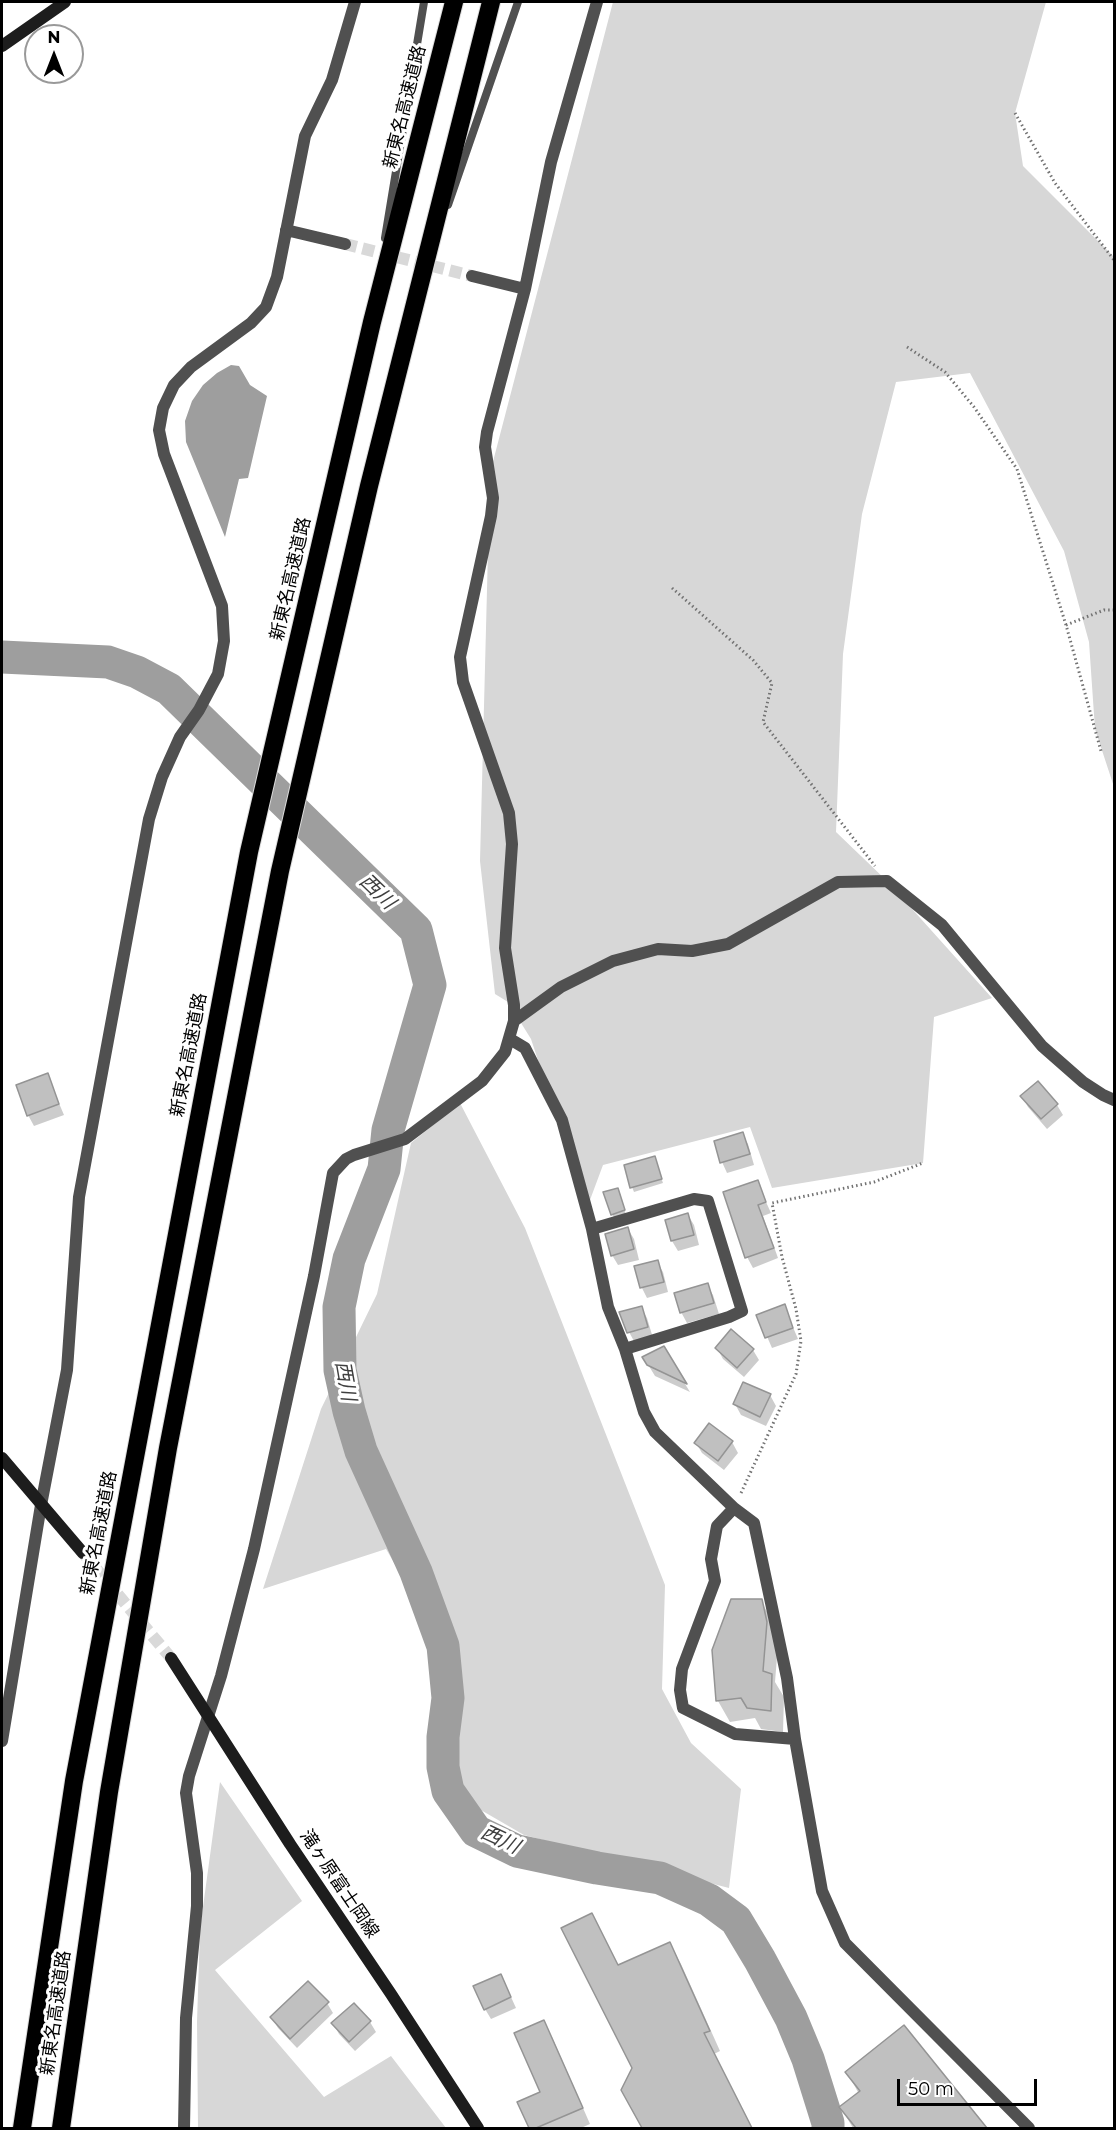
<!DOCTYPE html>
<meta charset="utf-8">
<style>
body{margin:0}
#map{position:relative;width:1116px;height:2130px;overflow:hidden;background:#fff;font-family:Montserrat,sans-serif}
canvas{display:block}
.frame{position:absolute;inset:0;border:3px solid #000;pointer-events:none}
.north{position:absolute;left:24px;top:24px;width:60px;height:60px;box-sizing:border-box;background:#fff;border:2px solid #999;border-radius:50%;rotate:0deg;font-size:16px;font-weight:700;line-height:24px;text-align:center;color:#000}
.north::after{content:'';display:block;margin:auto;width:21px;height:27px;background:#000;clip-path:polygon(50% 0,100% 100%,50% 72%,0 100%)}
.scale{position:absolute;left:897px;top:2079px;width:140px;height:27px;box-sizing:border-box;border:3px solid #000;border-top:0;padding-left:8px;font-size:18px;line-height:21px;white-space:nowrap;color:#000;-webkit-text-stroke:4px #fff;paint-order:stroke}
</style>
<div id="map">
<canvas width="1116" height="2130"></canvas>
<div class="frame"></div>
<div class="north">N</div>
<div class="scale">50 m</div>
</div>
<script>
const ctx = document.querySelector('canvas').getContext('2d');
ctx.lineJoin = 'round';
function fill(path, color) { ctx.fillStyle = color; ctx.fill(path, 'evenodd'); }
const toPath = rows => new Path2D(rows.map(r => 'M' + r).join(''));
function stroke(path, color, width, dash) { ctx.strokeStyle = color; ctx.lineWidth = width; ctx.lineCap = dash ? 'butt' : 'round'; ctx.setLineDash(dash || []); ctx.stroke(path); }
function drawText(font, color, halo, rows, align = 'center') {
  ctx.font = font + ' Montserrat,"Noto Sans JP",sans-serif'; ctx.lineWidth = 6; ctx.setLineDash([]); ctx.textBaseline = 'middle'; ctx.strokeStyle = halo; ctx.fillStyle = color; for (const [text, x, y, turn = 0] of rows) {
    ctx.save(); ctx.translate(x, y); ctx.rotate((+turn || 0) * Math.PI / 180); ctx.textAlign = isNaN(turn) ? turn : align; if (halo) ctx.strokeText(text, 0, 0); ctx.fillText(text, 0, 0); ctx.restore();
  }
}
fill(toPath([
 [613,2,1046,2,1015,113,1023,166,1114,257,1114,787,1095,729,1089,642,1064,551,970,373,896,382,862,514,843,654,836,832,887,881,992,998,934,1017,923,1163,772,1188,750,1127,603,1165,587,1208,531,1039,508,1002,495,994,480,861,490,473],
 [460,1103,525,1228,665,1585,662,1689,691,1743,741,1789,729,1888,524,1835,448,1791,443,1646,386,1549,263,1589,321,1409,377,1294,411,1143],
 [220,1782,302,1901,215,1970,324,2097,391,2056,446,2128,198,2128,197,2022,200,1929]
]), '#d7d7d7');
fill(toPath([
 [231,365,239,366,250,385,267,396,248,478,239,479,225,537,186,442,185,421,192,401,203,385,217,373]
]), '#9e9e9e');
fill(toPath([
 [47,1075,64,1115,34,1126,28,1115],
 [1038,1083,1057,1105,1063,1115,1047,1129,1028,1107,1022,1096],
 [742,1134,748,1144,754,1165,727,1173,722,1162],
 [654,1158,663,1183,634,1192,632,1187],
 [757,1182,771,1213,763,1216,778,1258,753,1268,747,1257,725,1193],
 [620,1194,626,1215,615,1219,612,1214],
 [688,1215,694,1225,699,1245,678,1251,672,1241,667,1221],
 [628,1229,634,1239,639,1260,618,1265,612,1255],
 [657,1262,663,1272,668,1292,647,1298,642,1288,636,1268],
 [707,1285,713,1295,719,1314,687,1323,681,1312],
 [784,1306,798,1339,772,1348,758,1316],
 [641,1307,647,1318,653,1338,635,1343,629,1332],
 [663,1348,690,1392,655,1376,644,1358],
 [717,1348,753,1350,759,1360,744,1377,723,1359],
 [770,1395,776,1406,766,1426,741,1415,735,1404],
 [732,1442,738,1453,724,1470,702,1453,696,1443],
 [761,1601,773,1622,778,1645,775,1682,784,1697,783,1732,761,1729,755,1718,730,1722,718,1701],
 [591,1915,619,1966,670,1944,681,1964,720,2051,714,2054,752,2128,644,2128,622,2090,634,2068],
 [506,1986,516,2008,491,2019,485,2009],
 [327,2003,333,2013,297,2048,278,2028,272,2018],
 [370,2022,376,2032,355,2051,339,2034,333,2023],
 [543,2022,552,2037,590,2124,581,2128,531,2128,519,2103,542,2093],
 [904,2027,985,2128,853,2128,841,2108,859,2094,847,2072]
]), '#0003');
stroke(toPath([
 [2,657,108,662,137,672,169,689,416,930,430,985,388,1130,384,1169,349,1259,339,1307,340,1370,349,1411,361,1451,416,1572,443,1646,448,1698,443,1737,443,1767,448,1791,476,1831,517,1851,597,1868,660,1878,709,1900,736,1920,760,1960,791,2018,808,2059,828,2123,828,2128]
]), '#9e9e9e', 33);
const building = toPath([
 [48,1073,59,1104,27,1116,16,1085,48,1073],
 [1038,1081,1058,1104,1041,1119,1020,1096,1038,1081],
 [743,1132,750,1154,720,1163,714,1141,743,1132],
 [655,1156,662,1179,630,1188,624,1165,655,1156],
 [758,1180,766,1202,758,1205,774,1248,745,1258,723,1192,758,1180],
 [618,1188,625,1210,611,1215,603,1192,618,1188],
 [688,1213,694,1235,671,1241,665,1220,688,1213],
 [628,1227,634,1249,611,1256,605,1234,628,1227],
 [658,1260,664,1282,640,1288,634,1266,658,1260],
 [708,1283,714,1303,680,1313,674,1293,708,1283],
 [785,1304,793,1328,765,1338,756,1315,785,1304],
 [642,1306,648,1327,627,1333,619,1312,642,1306],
 [731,1329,754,1349,737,1368,715,1348,731,1329],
 [664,1346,687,1384,647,1365,642,1357,664,1346],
 [743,1382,771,1394,760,1417,733,1404,743,1382],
 [709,1423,733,1441,718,1461,694,1443,709,1423],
 [731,1599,762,1599,767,1622,763,1671,772,1674,771,1711,747,1708,741,1698,716,1701,712,1650,731,1599],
 [592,1913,618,1965,670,1942,710,2031,704,2033,752,2128,642,2128,621,2090,632,2068,561,1928,592,1913],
 [501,1974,511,1997,484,2010,473,1986,501,1974],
 [308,1981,329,2002,290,2039,270,2017,308,1981],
 [354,2003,371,2021,349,2042,331,2023,354,2003],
 [544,2020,583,2108,536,2128,529,2128,517,2102,540,2092,514,2033,544,2020],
 [904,2025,987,2128,856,2128,839,2107,860,2091,845,2072,904,2025]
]);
fill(building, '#c0c0c0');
stroke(building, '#949494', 1.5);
stroke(toPath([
 [345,244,472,276]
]), '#d9d9d9', 12, [12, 6]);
stroke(toPath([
 [83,1553,171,1658]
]), '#d9d9d9', 12, [12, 6]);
const highway = toPath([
 [22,2128,74,1781,249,852,372,322,454,2],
 [61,2128,109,1792,168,1448,280,871,369,486,491,2]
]);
stroke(highway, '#dbdbdb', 20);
stroke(toPath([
 [1015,113,1055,183,1114,260],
 [907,347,945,372,974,407,1017,469,1066,625,1101,751],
 [672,588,753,660,772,683,763,722,875,866],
 [1066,625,1104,610,1114,610],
 [741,1493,796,1374,801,1341,796,1309,782,1257,772,1203,874,1182,923,1163]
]), '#727272', 3, [1.5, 3]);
stroke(toPath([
 [448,205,518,2],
 [385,238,424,2]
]), '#505050', 8);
stroke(toPath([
 [286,230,345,244],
 [472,276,525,289],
 [514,1021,561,987,613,961,658,949,692,951,728,944,838,882,887,881,942,925,1042,1046,1083,1082,1103,1095,1114,1100],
 [510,1039,525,1048,562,1120,592,1229,608,1307,625,1349,644,1412,655,1432,734,1508,754,1523,787,1678,795,1739,822,1891,845,1943,1029,2128],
 [592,1229,694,1199,708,1201,742,1311,729,1317,625,1349],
 [734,1508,717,1526,711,1559,715,1581,682,1669,680,1690,683,1708,735,1734,795,1739],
 [2,1741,41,1505,67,1370,79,1197,149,819,162,777,180,737,199,710,218,674,224,641,222,606,164,454,159,430,163,408,174,385,191,367,251,323,266,307,277,277,305,136,332,80,355,2],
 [184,2128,186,2018,197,1906,197,1873,186,1793,189,1776,221,1676,254,1549,314,1276,333,1173,346,1159,354,1155,405,1139,482,1081,505,1052,514,1021,514,1005,505,948,512,844,509,813,463,682,460,657,491,516,493,498,485,447,487,432,525,289,551,162,597,2]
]), '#505050', 12);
stroke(toPath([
 [2,46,65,2],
 [2,1458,83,1553],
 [171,1658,290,1844,391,1994,478,2128]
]), '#1d1d1d', 12);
stroke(highway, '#000', 18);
drawText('18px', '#000', '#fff', [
 ["新東名高速道路",405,107,-76],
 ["新東名高速道路",291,579,-77],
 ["新東名高速道路",189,1055,-79],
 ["新東名高速道路",99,1533,-79],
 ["滝ヶ原富士岡線",339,1884,56],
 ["新東名高速道路",56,2013,-82]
]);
drawText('italic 20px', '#3f3f3f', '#fff', [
 ["西川",377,892,44],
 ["西川",345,1381,80],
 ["西川",500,1840,25]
]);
</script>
